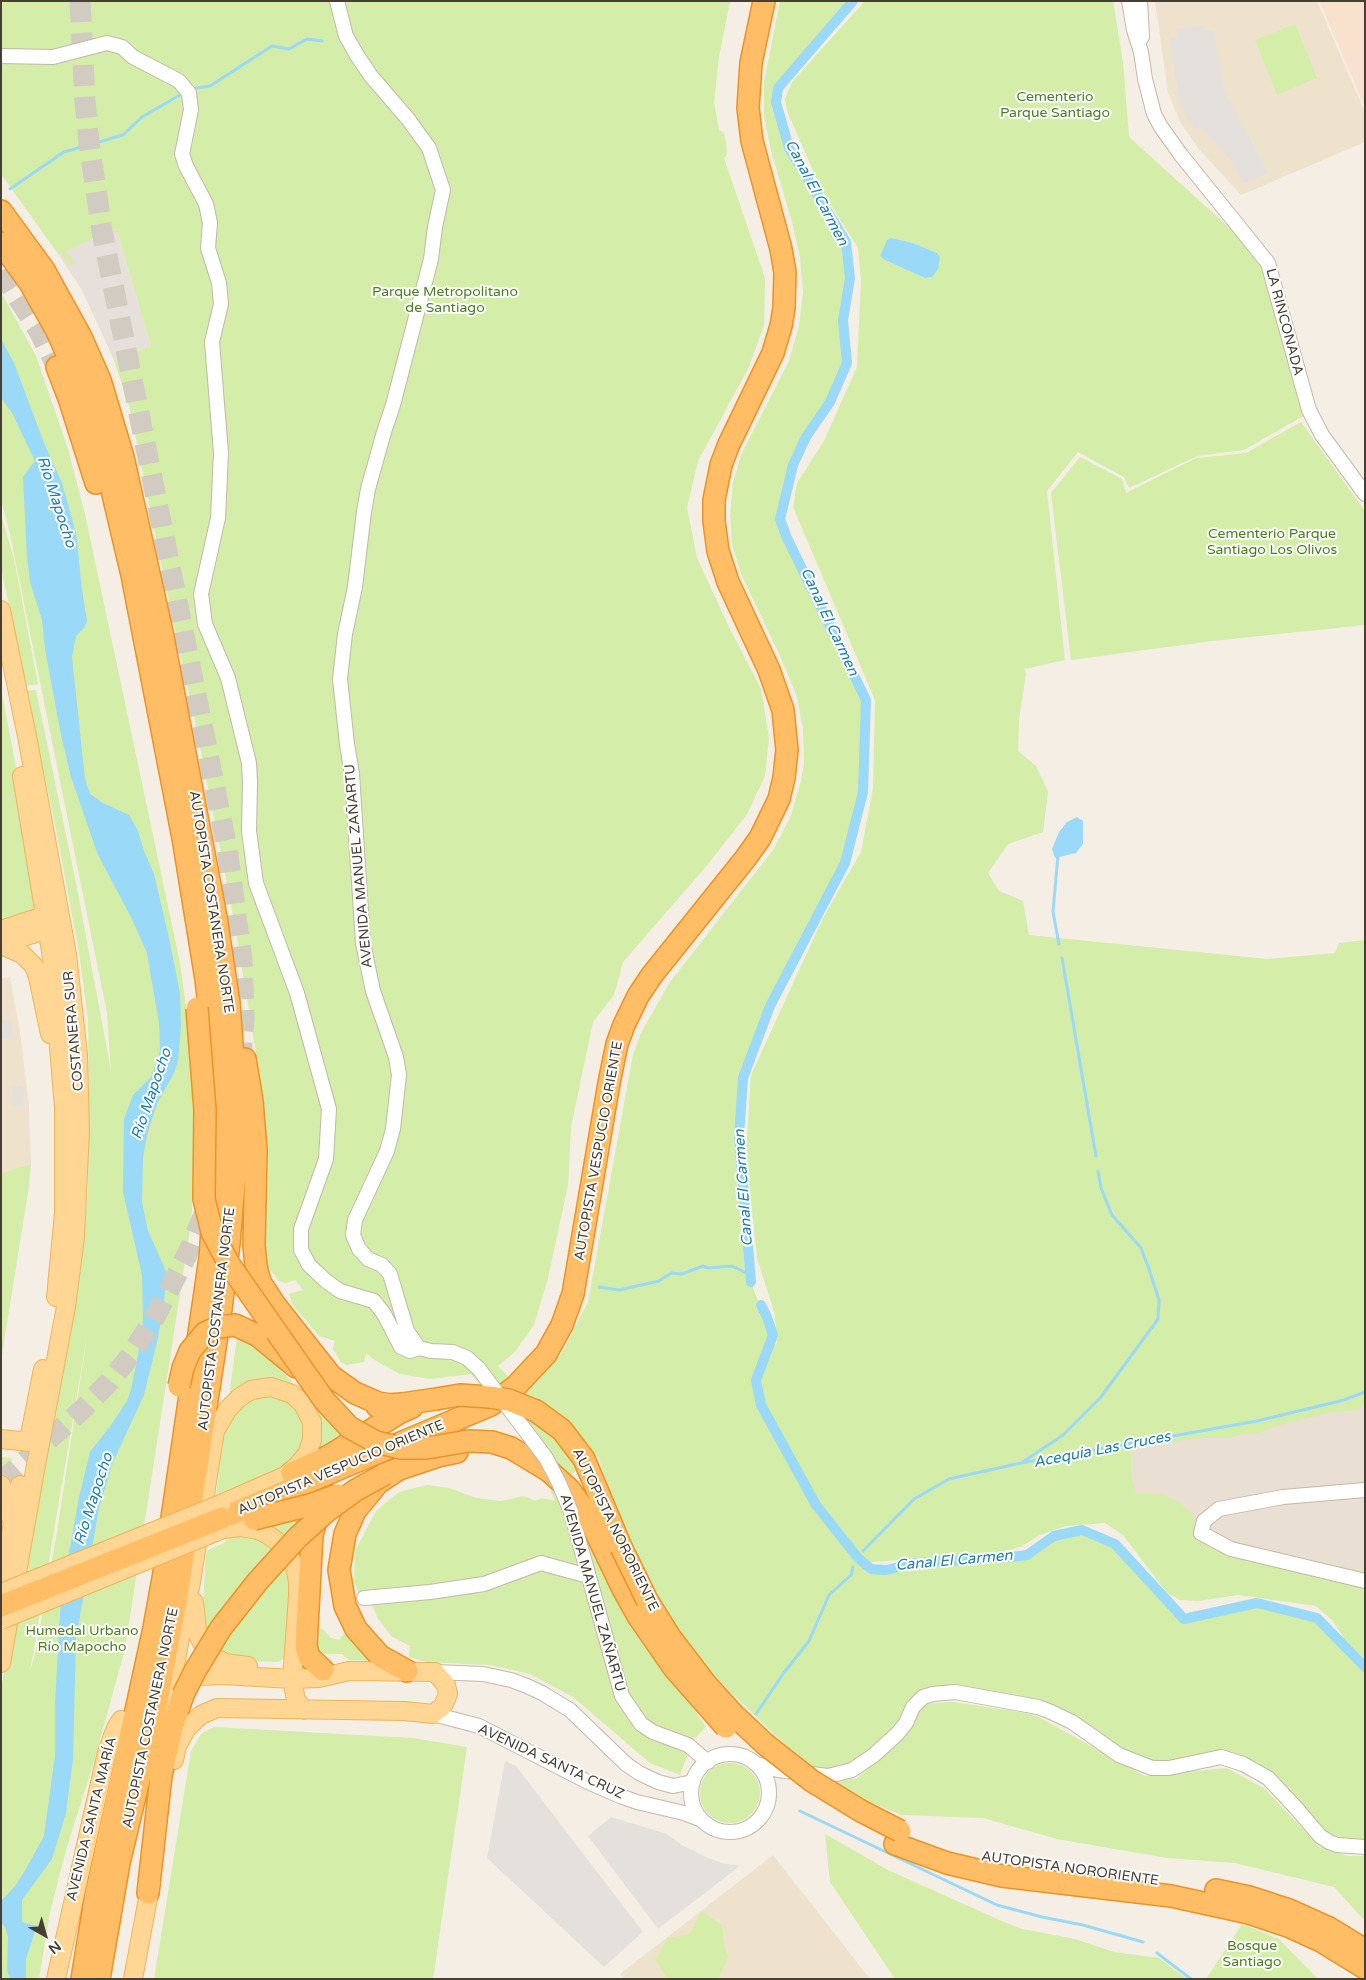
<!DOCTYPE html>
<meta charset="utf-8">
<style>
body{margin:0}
#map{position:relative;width:1366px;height:1980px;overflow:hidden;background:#f4eee5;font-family:"Varela Round",sans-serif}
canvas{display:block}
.frame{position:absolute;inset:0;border:2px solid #473e34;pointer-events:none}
.north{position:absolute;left:20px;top:1910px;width:50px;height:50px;-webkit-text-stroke:4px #fff;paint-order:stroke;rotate:142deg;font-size:14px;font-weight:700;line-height:20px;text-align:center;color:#473e34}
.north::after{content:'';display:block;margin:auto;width:18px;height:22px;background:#473e34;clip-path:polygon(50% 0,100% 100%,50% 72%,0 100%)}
</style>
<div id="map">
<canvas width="1366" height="1980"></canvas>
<div class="frame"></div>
<div class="north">N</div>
</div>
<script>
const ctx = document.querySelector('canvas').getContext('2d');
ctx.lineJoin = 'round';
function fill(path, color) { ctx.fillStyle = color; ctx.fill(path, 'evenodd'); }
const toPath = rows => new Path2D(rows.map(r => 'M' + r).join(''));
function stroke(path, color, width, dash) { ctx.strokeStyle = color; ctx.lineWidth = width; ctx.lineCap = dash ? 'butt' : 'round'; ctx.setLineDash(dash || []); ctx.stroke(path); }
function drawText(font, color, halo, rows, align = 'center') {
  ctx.font = font + ' "Varela Round",sans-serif'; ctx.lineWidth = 4; ctx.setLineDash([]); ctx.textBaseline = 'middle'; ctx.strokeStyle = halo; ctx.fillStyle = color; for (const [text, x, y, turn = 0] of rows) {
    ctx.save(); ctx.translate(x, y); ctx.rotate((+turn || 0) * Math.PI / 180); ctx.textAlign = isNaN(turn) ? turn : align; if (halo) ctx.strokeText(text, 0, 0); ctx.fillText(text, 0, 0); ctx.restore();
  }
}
fill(toPath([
 [1365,1395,1365,1579,1226,1544,1122,1498,1114,1445]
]), '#e9dfd2');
fill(toPath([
 [1319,1,1365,1,1365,107]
]), '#f8e2cd');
fill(toPath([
 [116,228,151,346,114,360,82,290,58,254]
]), '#e6dfda');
fill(toPath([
 [1155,1,1317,1,1365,112,1365,142,1241,195,1198,148,1180,122,1168,93],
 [10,977,21,1038,29,1108,31,1164,1,1173,1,978],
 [773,1855,870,1979,624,1979,620,1974]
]), '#efe2cd');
fill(toPath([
 [1,1,730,1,719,57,714,102,719,130,724,133,726,143,727,155,724,158,765,278,764,325,749,367,698,461,687,508,697,558,729,627,761,689,769,738,765,776,747,814,709,863,623,962,614,995,593,1022,571,1127,568,1185,548,1278,534,1325,515,1352,498,1366,524,1392,561,1354,588,1302,633,1055,641,1033,670,982,773,850,790,818,801,781,804,764,803,729,797,697,782,660,741,574,732,544,730,515,733,483,741,455,789,361,799,326,803,292,800,258,792,222,771,151,764,115,764,82,780,1,849,1,776,86,773,102,786,149,843,243,847,278,840,320,844,363,827,401,803,436,790,464,777,519,784,539,863,701,860,791,842,862,767,1005,740,1077,736,1137,748,1275,770,1333,764,1348,777,1343,775,1315,757,1258,746,1153,751,1075,824,916,861,852,873,789,875,700,793,507,797,483,824,441,857,367,861,280,858,248,822,191,787,111,785,99,792,82,865,1,1113,1,1123,62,1129,137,1254,250,1266,269,1305,415,1244,450,1197,456,1129,488,1124,477,1078,452,1047,491,1065,660,1024,669,1026,674,1019,719,1018,751,1036,766,1048,791,1043,832,1008,844,988,873,999,891,1023,901,1029,935,1267,959,1335,953,1339,943,1365,940,1365,1404,1357,1410,1327,1413,1276,1426,1259,1433,1243,1434,1229,1438,1200,1438,1131,1447,1131,1474,1136,1494,1162,1494,1181,1504,1193,1515,1198,1536,1223,1540,1292,1557,1365,1572,1365,1659,1345,1640,1332,1620,1316,1606,1238,1595,1198,1601,1180,1600,1167,1593,1123,1535,1105,1523,1066,1526,1040,1535,1022,1546,1001,1553,872,1562,868,1570,870,1572,886,1573,916,1566,1012,1560,1028,1558,1056,1539,1082,1533,1113,1546,1182,1622,1257,1607,1315,1620,1365,1671,1365,1842,1346,1840,1326,1832,1284,1784,1257,1762,1222,1752,1159,1762,1141,1759,1117,1747,1071,1715,1025,1697,959,1687,925,1691,884,1739,839,1771,807,1766,707,1669,656,1597,622,1531,598,1456,563,1480,616,1595,706,1727,693,1740,680,1775,650,1763,573,1697,530,1674,490,1665,427,1662,409,1657,410,1646,391,1636,377,1617,372,1604,364,1605,354,1582,355,1551,376,1511,399,1492,427,1485,449,1488,476,1498,501,1501,524,1496,535,1501,542,1498,555,1501,533,1448,471,1374,429,1379,400,1374,373,1359,366,1353,364,1362,346,1365,341,1362,333,1349,335,1341,319,1336,292,1304,289,1294,303,1290,295,1280,286,1283,279,1281,265,1263,262,1230,265,1165,263,1104,259,1071,234,920,194,716,174,626,129,405,114,360,151,346,116,228,66,251,74,263,69,266,61,253,58,254,1,174],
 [891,238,913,243,937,253,932,277,925,278,885,260,880,256],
 [1295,24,1317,78,1277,95,1255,40],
 [1,292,36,356,68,449,85,514,180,963,194,1066,196,1152,191,1223,125,1649,93,1765,66,1850,50,1912,39,1979,1,1979,1,1688,70,1327,83,1246,88,1188,89,1108,88,1019,79,952,55,824,26,691,36,690,77,888,111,1071,107,1013,10,534,1,500],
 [88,1330,56,1538,36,1649,30,1672],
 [1301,422,1365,511,1365,625,1212,641,1071,660,1051,493,1080,457,1122,479,1126,493,1196,458,1246,453],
 [1,514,14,559,38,684,26,686,1,568],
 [1,688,26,820,37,911,1,923],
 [31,1164,29,1186,1,1361,1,1173],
 [237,1337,250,1341,269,1358,314,1404,352,1437,308,1462,314,1449,295,1390,229,1397],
 [267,1394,279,1397,289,1402,297,1410,302,1420,304,1442,292,1465,216,1497,223,1435,227,1420,246,1400],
 [1,1457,12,1458,7,1487,1,1476],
 [306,1515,301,1562,258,1525],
 [241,1534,268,1538,292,1574,287,1657,278,1662,238,1661,208,1645,202,1617,206,1555,208,1550,224,1543,228,1538],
 [315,1628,323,1629,331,1638,339,1640,344,1633,371,1661,349,1660,342,1654,317,1654],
 [953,1702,1033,1714,1145,1776,1227,1768,1265,1789,1320,1847,1348,1856,1365,1856,1365,1921,1334,1887,1235,1863,1167,1858,1057,1839,983,1818,902,1815,823,1784,857,1778,889,1751,903,1733,920,1704],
 [214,1727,413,1738,467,1747,433,1979,154,1979,191,1751,201,1734],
 '700 1793a30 30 0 1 1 60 0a30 30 0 1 1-60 0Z',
 [825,1834,888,1870,1004,1922,1022,1929,1075,1939,1114,1952,1159,1958,1187,1979,895,1979,830,1882],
 [702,1911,722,1925,724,1945,728,1957,718,1979,668,1979,655,1960,668,1938,689,1934],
 [1242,1924,1279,1939,1318,1979,1206,1979]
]), '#d4eda9');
fill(toPath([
 [1203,25,1205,31,1214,30,1224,90,1268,173,1244,184,1230,159,1201,127,1194,129,1185,114,1178,93,1169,37,1177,36,1176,29],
 [11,1020,13,1038,2,1040,1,1021],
 [12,1086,23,1086,24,1106,13,1107],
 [505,1761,516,1766,643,1932,604,1967,487,1858],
 [611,1817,667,1834,682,1845,704,1856,722,1863,740,1866,658,1929,588,1836]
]), '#e4e1dd');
fill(toPath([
 [891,238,913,243,937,253,940,257,938,269,932,277,925,278,885,260,880,256,887,240],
 [1,339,14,363,44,443,62,483,76,533,82,590,87,621,85,627,76,636,72,657,85,779,90,794,103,803,129,815,138,831,144,851,154,874,169,938,180,993,181,1026,178,1062,173,1075,157,1104,147,1135,143,1158,142,1202,148,1231,166,1271,164,1305,157,1342,144,1395,113,1462,99,1508,76,1639,73,1759,66,1813,52,1859,22,1900,22,1922,37,1926,26,1959,26,1979,10,1979,7,1970,8,1937,5,1927,1,1923,1,1901,15,1886,26,1869,44,1836,55,1756,55,1703,61,1598,79,1497,90,1452,111,1425,127,1401,131,1390,138,1355,143,1321,142,1275,123,1192,124,1119,133,1095,151,1077,159,1056,160,1047,159,1023,147,953,132,919,98,855,71,777,61,735,45,649,42,620,30,582,27,557,23,477,35,461,12,413,1,398],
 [1077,817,1083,821,1083,844,1076,853,1055,858,1052,849,1059,832,1067,822]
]), '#9ad9f7');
stroke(toPath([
 [196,88,210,86,272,46,289,49,307,39,322,41],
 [10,189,64,152,123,135,142,117,180,95],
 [1058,855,1053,912,1059,944],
 [1062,958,1096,1156],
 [599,1287,619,1290,659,1281,671,1273,682,1274,703,1266,708,1268,732,1266,751,1275],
 [1024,1461,1063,1435,1101,1397,1158,1319,1159,1300,1149,1269,1141,1248,1112,1215,1101,1188,1098,1171],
 [863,1551,914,1499,949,1479,1021,1463,1257,1421,1344,1400,1365,1392],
 [756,1714,783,1674,809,1641,829,1595,851,1575,853,1567],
 [800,1811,997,1905,1042,1917,1083,1925,1143,1942],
 [1157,1953,1191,1979]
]), '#9ad9f7', 3);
stroke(toPath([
 [751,1282,739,1137,743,1078,770,1006,845,863,863,792,866,700,787,538,780,519,793,465,806,437,830,402,847,363,843,320,850,278,846,242,789,148,776,102,778,88,853,1],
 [761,1305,767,1317,773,1335,756,1380,761,1405,816,1505,858,1558,871,1569,886,1570,916,1563,1012,1557,1027,1555,1054,1536,1082,1530,1115,1544,1184,1619,1257,1603,1317,1618,1365,1667]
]), '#9ad9f7', 10);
stroke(toPath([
 [80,1,85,101,89,143,102,231,227,848,242,960,244,1019,240,1073],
 [1,271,39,331,57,367],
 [1,1482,83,1409,109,1382,131,1355,156,1315,187,1255,210,1200]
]), '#d1cbc2', 21, [21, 11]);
const minor = toPath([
 [337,1,346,36,358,57,371,76,408,119,429,148,443,190,435,227,431,259,393,405,384,432,368,489,364,512,355,587,345,634,340,679,347,744,352,774,363,943,373,991,396,1057,399,1075,393,1129,387,1151,355,1220,353,1235,359,1249,368,1259,382,1265,390,1274,407,1331,419,1348,431,1351,453,1352,467,1358,479,1369],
 [1129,1,1134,30,1141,52,1145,79,1154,114,1161,127,1181,155,1268,263,1309,410,1322,435,1365,494],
 [1140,1,1142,37],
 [1,56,53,57,107,43,122,47,133,57,179,81,189,93,191,110,182,154,186,166,206,204,210,223,208,248,219,283,221,304,212,342,221,453,218,518,201,594,205,624,228,678,249,763,250,782,249,831,256,883,297,993,329,1109,326,1159,301,1229,301,1250,309,1265,326,1281,340,1291,374,1301,384,1314,401,1347,410,1351,419,1348],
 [1365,1490,1283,1497,1219,1509,1204,1521,1201,1533,1231,1549,1365,1581],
 [571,1512,622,1696,641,1724,653,1732,688,1745,708,1762],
 [364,1598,430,1592,484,1584,541,1563,588,1576],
 [435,1672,483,1674,511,1680,527,1686,542,1693,570,1710,626,1764,639,1773,658,1782,673,1786,693,1782],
 [433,1714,479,1726,588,1782,620,1796,637,1802,684,1813,702,1820],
 '691 1793a39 39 0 1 1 78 0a39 39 0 1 1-78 0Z',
 [756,1764,778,1770,828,1776,852,1770,874,1755,898,1733,906,1723,913,1707,923,1697,933,1694,955,1692,1038,1707,1051,1712,1072,1722,1119,1755,1152,1768,1169,1768,1221,1757,1243,1764,1268,1778,1297,1809,1320,1836,1329,1842,1337,1845,1365,1847]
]);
const major = toPath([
 [1,610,28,741,67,954,78,1055,80,1130,75,1237,66,1307,36,1465,1,1663],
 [22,776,51,951,64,1108,64,1213,56,1297],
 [1,930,34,919,57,914],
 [1,944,58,926],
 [1,945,22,954,34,966,38,977,50,1034],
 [30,1435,43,1369],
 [1,1439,40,1443],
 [1,1485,7,1496,11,1518],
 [223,1529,240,1527,258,1530,267,1534,282,1545,295,1566,298,1582,298,1596,292,1679,296,1700,304,1710],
 [1,1587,20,1485],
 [194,1602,197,1630,199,1637,205,1648,216,1658,225,1663,248,1666],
 [161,1736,191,1582,215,1431,228,1409,239,1398,251,1390,271,1387,292,1394,303,1404,312,1422,312,1440,307,1454,297,1466,285,1476,221,1504],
 [174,1760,177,1746,187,1728,201,1715,217,1708,404,1711,433,1714,443,1706,448,1694,446,1685,435,1672,349,1671,319,1678,292,1679,222,1675,197,1676],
 [56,1979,107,1752,116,1728,121,1720],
 [133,1979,151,1882]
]);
const highway = toPath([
 [1,211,44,270,81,337,100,380,123,457,162,632,216,917,229,1003,235,1087,236,1160,229,1243,221,1309,177,1596,155,1712,119,1863,99,1979],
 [1,243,30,283,56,329,83,390,107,469,132,575,183,838,206,979,218,1087,219,1134,210,1258,164,1573,154,1628,96,1894,82,1979],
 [57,367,70,401,96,483],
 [245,1059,252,1101,256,1150,254,1246,256,1266,260,1282,275,1305,331,1376,355,1393,378,1403,391,1405],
 [257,1335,296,1367],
 [377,1406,402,1404,436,1399],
 [536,1411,562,1430,584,1459,621,1547],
 [468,1441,492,1442,511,1448,549,1471,569,1489,587,1514,623,1589,638,1616],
 [402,1467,378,1483,355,1511,345,1534,339,1570,345,1606,356,1629,380,1656,407,1671],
 [390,1472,438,1456,457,1452],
 [292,1473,329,1456,399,1413,412,1407],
 [318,1513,312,1535,306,1646,309,1657,323,1670],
 [222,1518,491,1405,516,1386,546,1354,562,1325,573,1294,609,1083,617,1044,624,1025,638,996,652,975,745,859,760,838,779,799,784,778,787,750,783,710,769,670,728,582,718,551,714,521,714,500,721,465,729,444,773,353,781,326,784,308,785,272,781,249,752,141,748,108,751,63,764,1],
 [895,1844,947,1863,1002,1876,1171,1896,1249,1913,1288,1926,1321,1941,1365,1968],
 [1216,1890,1249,1897,1289,1910,1329,1928,1365,1950],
 [148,1893,161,1776,172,1728,183,1695]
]);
stroke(minor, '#c3b8a9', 16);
stroke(major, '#efb457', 20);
stroke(highway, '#ec9226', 24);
stroke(minor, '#fff', 14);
stroke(major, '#ffd693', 18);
stroke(highway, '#ffbe65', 21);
const minorBridge = toPath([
 [479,1369,546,1458,559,1483,571,1512]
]);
const majorBridge = toPath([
 [1,1593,221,1504],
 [1,1620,223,1529]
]);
const highwayBridge = toPath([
 [197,1008,205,1110,204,1199,212,1232,229,1264,324,1400,349,1427,376,1442,401,1448,427,1448,468,1441],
 [179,1386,183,1368,190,1351,205,1333,218,1327,235,1325,257,1335],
 [436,1399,460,1395,489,1397,509,1400,536,1411],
 [254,1519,310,1505,338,1495],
 [621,1547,647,1600,670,1637,705,1683,734,1715,766,1745,812,1781,861,1811,900,1831],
 [1,1606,222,1518],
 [638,1616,674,1668,726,1727],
 [183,1695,195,1671,221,1628,258,1581,298,1537,327,1511,356,1490,385,1474]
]);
stroke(minorBridge, '#c3b8a9', 16, []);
stroke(majorBridge, '#efb457', 20, []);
stroke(highwayBridge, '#ec9226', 24, []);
stroke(minorBridge, '#fff', 14);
stroke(majorBridge, '#ffd693', 18);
stroke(highwayBridge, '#ffbe65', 21);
drawText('14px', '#4d7e21', '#fff', [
 ["Cementerio",1055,97],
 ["Parque Santiago",1055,113],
 ["Parque Metropolitano",445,292],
 ["de Santiago",445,308],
 ["Cementerio Parque",1272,534],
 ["Santiago Los Olivos",1272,550],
 ["Humedal Urbano",82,1631],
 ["Río Mapocho",82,1647],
 ["Bosque",1252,1946],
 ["Santiago",1252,1962]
]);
drawText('14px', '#473e34', '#fff', [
 ["LA RINCONADA",1284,322,75],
 ["AVENIDA MANUEL ZAÑARTU",359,866,-95],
 ["AUTOPISTA COSTANERA NORTE",211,902,81],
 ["COSTANERA SUR",74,1031,-95],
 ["AUTOPISTA VESPUCIO ORIENTE",599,1151,-80],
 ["AUTOPISTA COSTANERA NORTE",217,1319,-83],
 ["AUTOPISTA VESPUCIO ORIENTE",341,1468,-23],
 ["AUTOPISTA NORORIENTE",615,1530,64],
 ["AVENIDA MANUEL ZAÑARTU",592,1593,74],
 ["AUTOPISTA COSTANERA NORTE",151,1718,-78],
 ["AVENIDA SANTA CRUZ",551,1762,25],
 ["AVENIDA SANTA MARÍA",92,1819,-76],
 ["AUTOPISTA NORORIENTE",1070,1869,8]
]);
drawText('italic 15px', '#207eac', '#fff', [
 ["Canal El Carmen",816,193,62],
 ["Río Mapocho",56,502,72],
 ["Canal El Carmen",829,622,65],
 ["Río Mapocho",152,1094,-71],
 ["Canal El Carmen",744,1188,-94],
 ["Acequia Las Cruces",1102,1450,-11],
 ["Río Mapocho",94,1499,-72],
 ["Canal El Carmen",954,1561,-5]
]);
</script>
